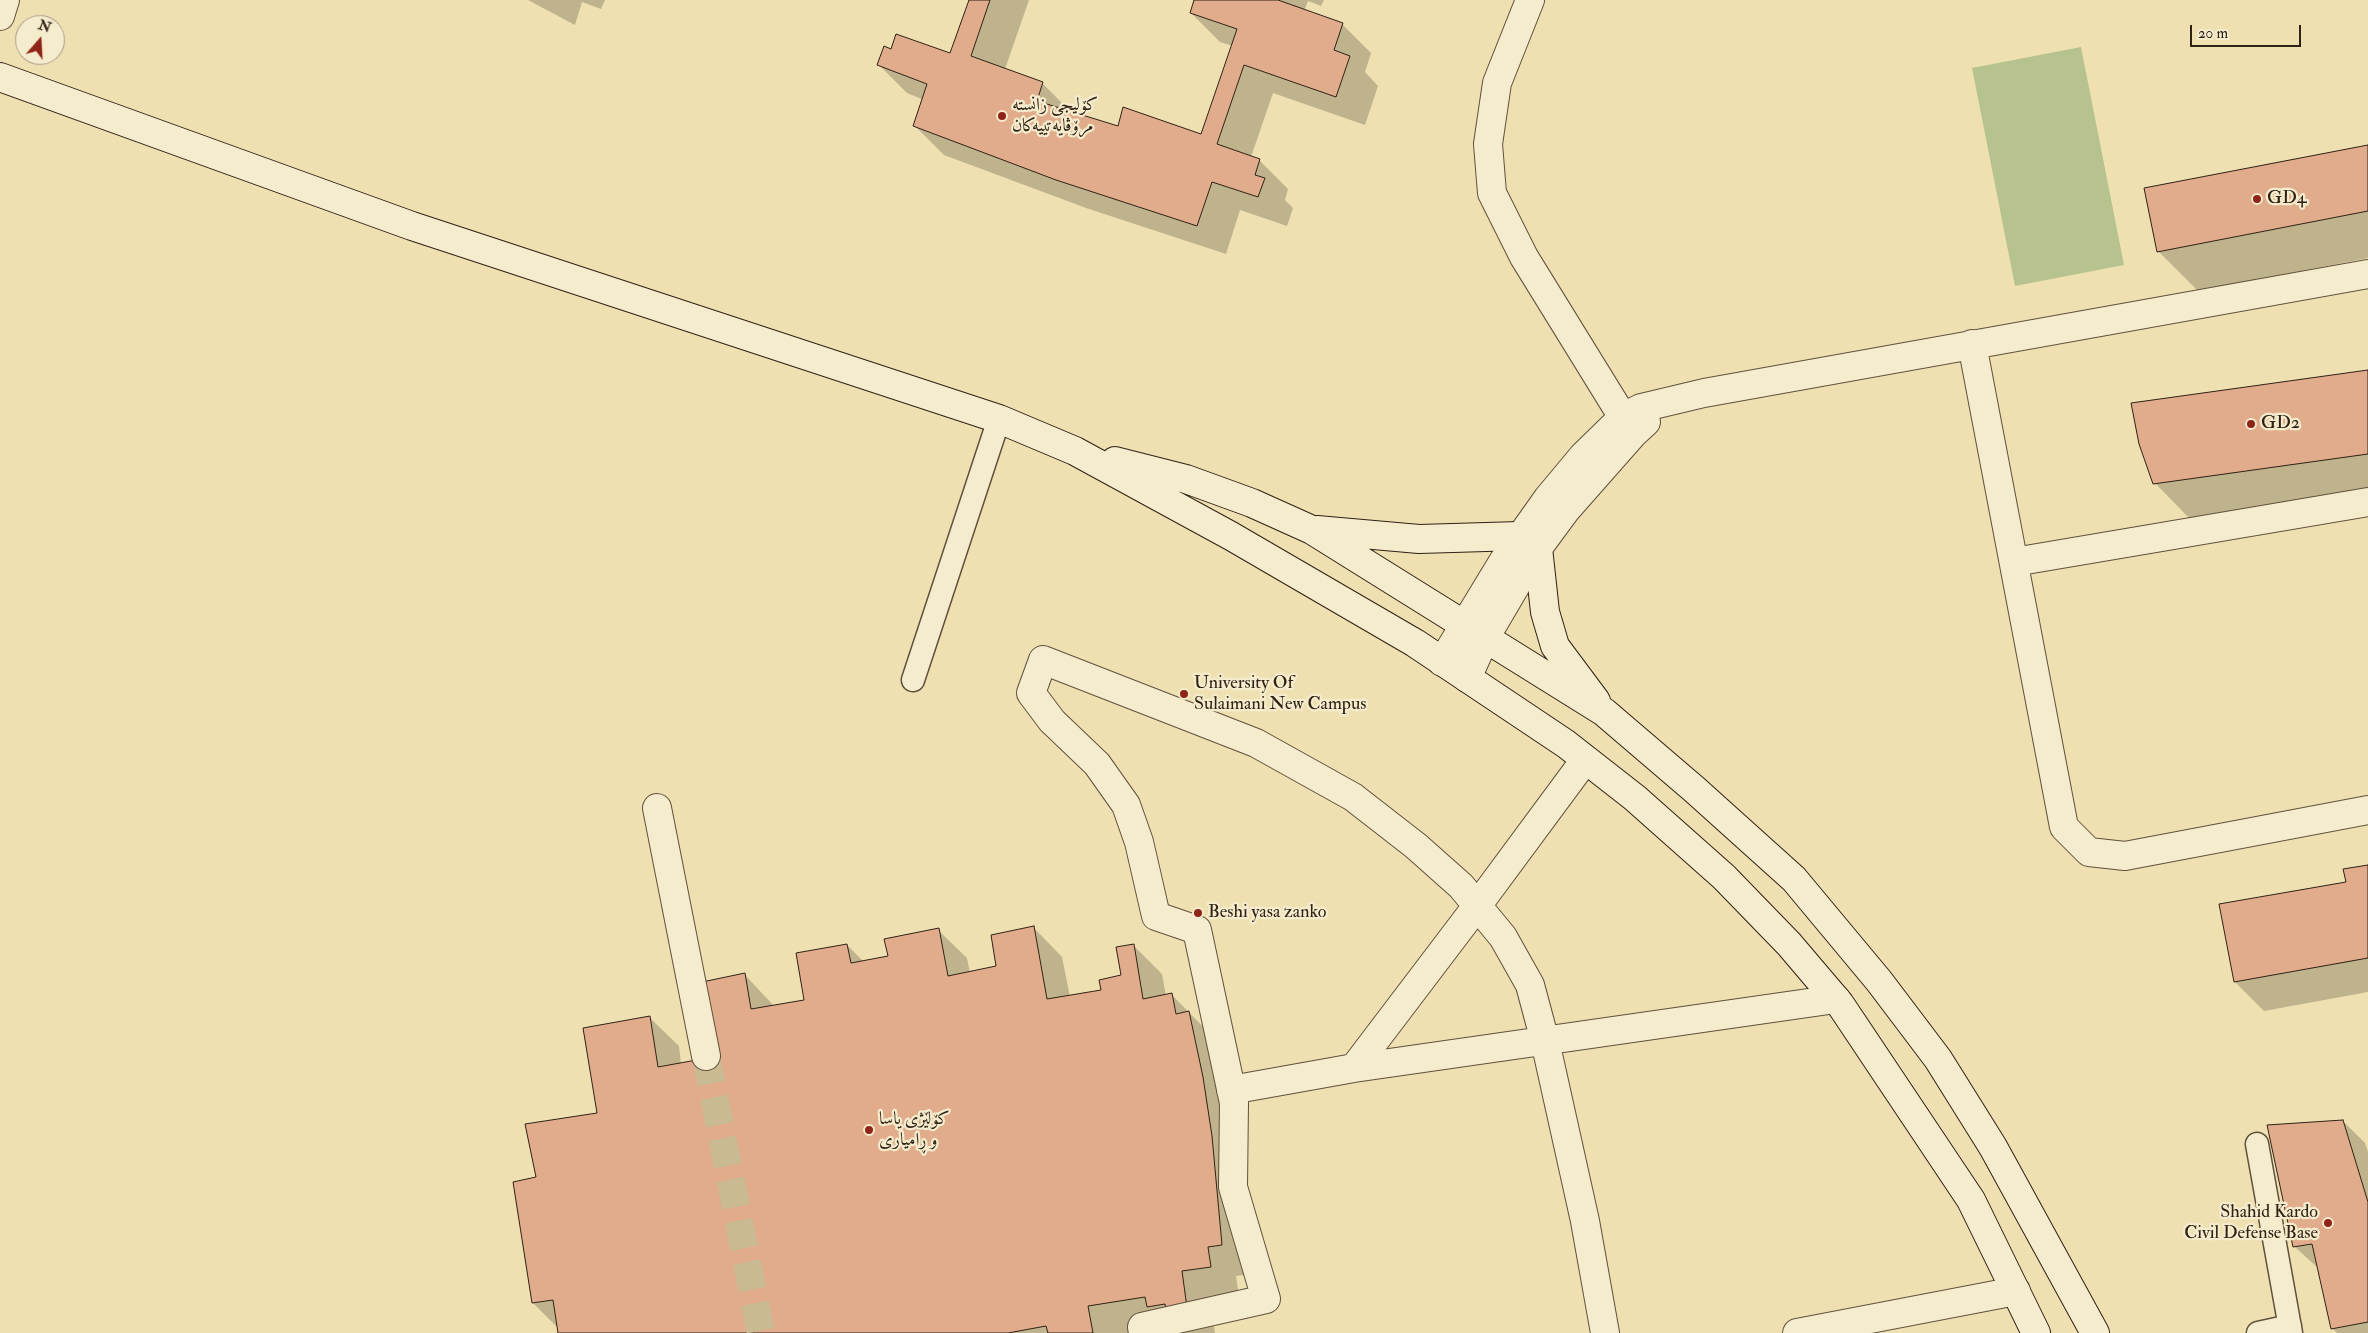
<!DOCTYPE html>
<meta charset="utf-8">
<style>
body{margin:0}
#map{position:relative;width:2368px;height:1333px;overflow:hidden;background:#efe0b2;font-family:"IM FELL Double Pica",serif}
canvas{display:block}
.north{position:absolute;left:15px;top:15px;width:50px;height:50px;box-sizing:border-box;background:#f5ebcd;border:1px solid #a69a83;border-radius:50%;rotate:19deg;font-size:14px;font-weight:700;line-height:20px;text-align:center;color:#2f2114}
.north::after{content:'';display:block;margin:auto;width:18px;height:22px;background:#8f2418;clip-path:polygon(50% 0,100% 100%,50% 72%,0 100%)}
.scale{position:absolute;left:2190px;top:25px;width:111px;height:22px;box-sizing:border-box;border:2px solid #2f2114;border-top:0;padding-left:6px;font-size:15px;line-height:18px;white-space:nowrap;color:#2f2114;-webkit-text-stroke:4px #f5ebcd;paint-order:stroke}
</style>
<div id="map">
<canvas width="2368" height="1333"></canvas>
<div class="north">N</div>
<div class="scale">20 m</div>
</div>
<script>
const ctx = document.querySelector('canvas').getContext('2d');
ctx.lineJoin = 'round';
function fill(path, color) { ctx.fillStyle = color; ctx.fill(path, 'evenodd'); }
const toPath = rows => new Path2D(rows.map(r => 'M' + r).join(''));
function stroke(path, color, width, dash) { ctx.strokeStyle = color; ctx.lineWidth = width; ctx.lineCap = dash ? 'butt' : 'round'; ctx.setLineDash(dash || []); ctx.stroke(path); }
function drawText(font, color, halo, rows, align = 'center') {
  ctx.font = font + ' "IM FELL Double Pica",Amiri,serif'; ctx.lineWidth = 4.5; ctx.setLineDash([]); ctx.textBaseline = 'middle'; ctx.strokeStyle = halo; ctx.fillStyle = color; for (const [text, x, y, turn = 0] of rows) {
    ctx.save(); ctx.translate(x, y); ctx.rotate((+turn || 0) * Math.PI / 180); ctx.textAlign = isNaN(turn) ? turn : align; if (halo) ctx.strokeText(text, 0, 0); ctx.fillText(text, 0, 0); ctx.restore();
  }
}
fill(toPath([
 [2081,47,2124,265,2015,286,1972,68]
]), '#b6c38e');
fill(toPath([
 [528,0,605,0,601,9,582,2,575,25],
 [970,0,1029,0,1005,69,1042,83,1071,112,1119,127,1202,136,1233,46,1220,42,1191,13,1196,0,1324,0,1321,6,1308,1,1304,11,1342,24,1371,53,1365,72,1378,86,1365,125,1273,93,1251,157,1259,160,1288,189,1285,200,1293,208,1287,226,1240,210,1226,254,1086,208,944,155,915,126,924,100,907,93,879,65,892,50,951,54],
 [2368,146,2368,258,2198,291,2158,251],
 [2368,371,2368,499,2194,523,2155,483],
 [2368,866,2368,992,2264,1011,2235,982],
 [1034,928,1062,957,1070,997,1103,991,1122,976,1133,945,1162,974,1166,996,1172,995,1217,1041,1251,1274,1236,1276,1239,1296,1210,1300,1215,1333,1175,1333,1168,1327,1128,1333,559,1333,559,1329,533,1303,537,1178,599,1114,650,1018,679,1046,681,1064,714,1058,745,975,774,1006,806,1001,847,945,864,962,889,957,938,930,967,958,970,973,998,967],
 [2343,1121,2365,1143,2368,1152,2368,1333,2337,1333,2332,1328,2318,1268,2294,1246]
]), '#0003');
const building = toPath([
 [969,0,990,0,971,56,1043,82,1037,101,1118,126,1123,107,1201,134,1237,29,1190,13,1194,0,1278,0,1343,23,1334,50,1350,56,1336,97,1244,65,1217,144,1260,159,1255,175,1265,178,1258,197,1212,182,1197,226,1056,180,913,126,927,84,877,65,884,46,891,49,896,34,950,53,969,0],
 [2368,145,2368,211,2157,252,2144,188,2368,145],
 [2368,370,2368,454,2153,484,2139,444,2131,403,2368,370],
 [2368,865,2368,958,2234,982,2219,904,2346,882,2343,869,2368,865],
 [1034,926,1047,999,1101,990,1099,980,1121,975,1116,947,1134,944,1143,999,1172,993,1176,1014,1189,1011,1203,1077,1212,1136,1222,1245,1208,1247,1211,1267,1182,1271,1188,1315,1167,1319,1165,1304,1147,1307,1145,1297,1088,1306,1093,1333,1048,1333,1046,1326,1008,1333,558,1333,553,1300,532,1303,513,1182,536,1177,525,1124,597,1113,583,1028,650,1016,658,1067,713,1057,702,982,745,973,751,1009,804,1000,796,953,847,944,851,963,888,956,884,939,939,928,948,976,996,966,991,935,1034,926],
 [2343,1120,2368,1202,2368,1322,2331,1329,2312,1244,2293,1247,2267,1125,2343,1120]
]);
fill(building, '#e0ac8b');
stroke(building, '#2f2114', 1);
stroke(toPath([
 [706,1056,761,1333]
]), '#c9ba92', 28, [28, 14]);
const lane = toPath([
 [913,680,999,419],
 [2257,1144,2291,1333],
 [2258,1333,2290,1326]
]);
const street = toPath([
 [1530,0,1497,83,1488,144,1492,193,1524,257,1632,432],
 [0,16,5,0],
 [1972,344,2064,827,2089,852,2125,856,2368,810],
 [2014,562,2368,502],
 [1442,662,1504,560,1548,498,1583,456,1622,418,1641,408,1704,393,2368,274],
 [1467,678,1485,638,1538,548,1566,510,1633,434,1646,422],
 [657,808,706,1056],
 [1354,1068,1477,906,1585,760],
 [1231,1090,1354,1068,1836,999],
 [1143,1333,1142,1327,1266,1299,1233,1187,1234,1103,1197,930,1156,916,1139,842,1126,805,1097,764,1052,721,1031,693,1043,660,1256,743,1353,797,1416,846,1461,886,1503,937,1530,985,1545,1041,1585,1221,1605,1333],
 [1797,1333,2016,1291]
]);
const secondary = toPath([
 [0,77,412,226,999,419,1075,451,1231,536,1415,643,1566,744,1635,798,1724,877,1789,944,1840,1004,1971,1200,2036,1333],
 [1115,461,1186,479,1252,503,1312,530,1604,712,1694,789,1794,879,1879,981,1938,1059,1993,1147,2095,1333],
 [1317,530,1419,539,1520,536],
 [1538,548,1545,612,1555,646,1596,701]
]);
stroke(lane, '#5f513c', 25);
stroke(street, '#5f513c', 30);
stroke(secondary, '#2f2114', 30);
stroke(lane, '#f5ebcd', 22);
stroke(street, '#f5ebcd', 28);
stroke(secondary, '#f5ebcd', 28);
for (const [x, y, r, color] of [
 [1002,116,5,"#8f2418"],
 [2257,199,5,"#8f2418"],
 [2251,424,5,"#8f2418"],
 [1184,694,5,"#8f2418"],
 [1198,913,5,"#8f2418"],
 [869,1130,5,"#8f2418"],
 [2328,1223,5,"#8f2418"]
]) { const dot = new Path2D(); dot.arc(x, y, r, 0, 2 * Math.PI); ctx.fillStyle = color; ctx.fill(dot); stroke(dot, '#f5ebcd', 2); }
drawText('18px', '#2f2114', '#f5ebcd', [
 ["کۆلیجی زانستە",1012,106],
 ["مرۆڤایەتییەکان",1012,127],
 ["GD4",2267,199],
 ["GD2",2261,424],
 ["University Of",1194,684],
 ["Sulaimani New Campus",1194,705],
 ["Beshi yasa zanko",1208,913],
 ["کۆلێژی یاسا",879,1120],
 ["و ڕامیاری",879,1141],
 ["Shahid Kardo",2318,1213,"right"],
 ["Civil Defense Base",2318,1234,"right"]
], 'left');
</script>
